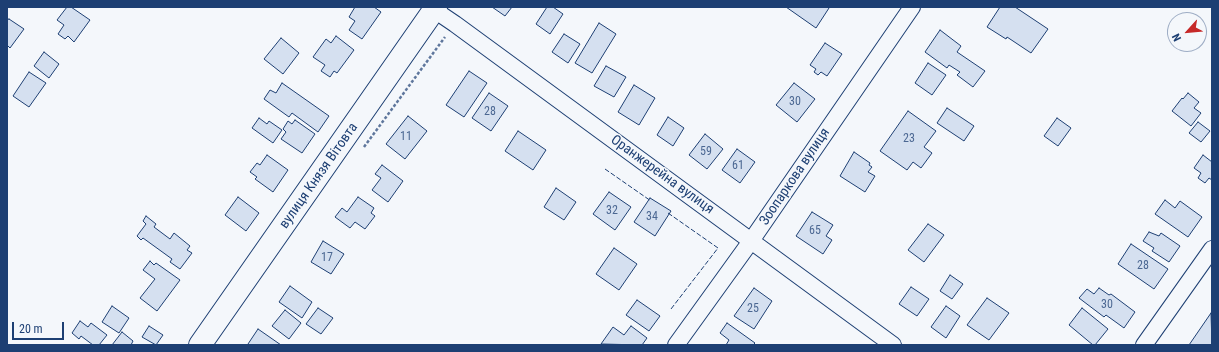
<!DOCTYPE html>
<meta charset="utf-8">
<style>
body{margin:0}
#map{position:relative;width:1219px;height:352px;overflow:hidden;background:#f4f7fb;font-family:"Roboto Condensed",sans-serif}
canvas{display:block}
.frame{position:absolute;inset:0;border:8px solid #1d3f73;pointer-events:none}
.north{position:absolute;left:1167px;top:12px;width:40px;height:40px;box-sizing:border-box;background:#f4f7fb;border:1px solid #9eadc5;border-radius:50%;rotate:243deg;font-size:11px;font-weight:700;line-height:16px;text-align:center;color:#1d3f73}
.north::after{content:'';display:block;margin:auto;width:14px;height:18px;background:#c62828;clip-path:polygon(50% 0,100% 100%,50% 72%,0 100%)}
.scale{position:absolute;left:12px;top:322px;width:52px;height:18px;box-sizing:border-box;border:2px solid #1d3f73;border-top:0;padding-left:5px;font-size:12px;line-height:14px;white-space:nowrap;color:#1d3f73;-webkit-text-stroke:3px #f4f7fb;paint-order:stroke}
</style>
<div id="map">
<canvas width="1219" height="352"></canvas>
<div class="frame"></div>
<div class="north">N</div>
<div class="scale">20 m</div>
</div>
<script>
const ctx = document.querySelector('canvas').getContext('2d');
ctx.lineJoin = 'round';
function fill(path, color) { ctx.fillStyle = color; ctx.fill(path, 'evenodd'); }
const toPath = rows => new Path2D(rows.map(r => 'M' + r).join(''));
function stroke(path, color, width, dash) { ctx.strokeStyle = color; ctx.lineWidth = width; ctx.lineCap = dash ? 'butt' : 'round'; ctx.setLineDash(dash || []); ctx.stroke(path); }
function drawText(font, color, halo, rows, align = 'center') {
  ctx.font = font + ' "Roboto Condensed",sans-serif'; ctx.lineWidth = 3; ctx.setLineDash([]); ctx.textBaseline = 'middle'; ctx.strokeStyle = halo; ctx.fillStyle = color; for (const [text, x, y, turn = 0] of rows) {
    ctx.save(); ctx.translate(x, y); ctx.rotate((+turn || 0) * Math.PI / 180); ctx.textAlign = isNaN(turn) ? turn : align; if (halo) ctx.strokeText(text, 0, 0); ctx.fillText(text, 0, 0); ctx.restore();
  }
}
const building = toPath([
 [67,7,71,7,90,20,74,42,68,36,65,39,58,34,64,25,57,20,67,7],
 [355,7,374,7,381,12,362,39,349,30,355,21,349,17,355,7],
 [492,7,512,7,505,16,492,7],
 [547,7,553,7,563,14,550,34,536,24,547,7],
 [786,7,828,7,829,8,816,28,786,7],
 [1000,7,1015,7,1048,29,1031,53,1007,37,1006,39,987,27,1000,7],
 [9,19,24,29,10,48,7,45,7,20,9,19],
 [599,23,616,34,592,73,575,63,599,23],
 [940,30,961,46,957,52,985,71,973,87,957,75,960,72,949,65,947,68,925,52,940,30],
 [564,34,580,44,568,63,552,52,564,34],
 [336,36,354,50,337,73,334,71,330,77,321,71,325,65,313,57,326,39,331,43,336,36],
 [281,38,299,53,283,74,264,59,281,38],
 [825,43,842,54,827,76,821,72,818,75,814,72,816,69,810,65,825,43],
 [44,52,59,64,49,78,34,66,44,52],
 [928,63,946,75,932,95,915,83,928,63],
 [606,66,626,77,614,97,594,86,606,66],
 [469,71,487,83,464,117,446,105,469,71],
 [29,72,46,83,29,107,13,96,29,72],
 [282,83,329,116,318,132,292,113,289,117,264,99,270,90,276,93,282,83],
 [794,83,815,99,797,122,776,105,794,83],
 [634,85,655,98,639,125,618,112,634,85],
 [489,93,508,106,491,131,472,118,489,93],
 [1188,93,1199,102,1194,108,1201,113,1191,126,1172,111,1182,98,1183,99,1188,93],
 [947,108,974,126,964,141,937,123,947,108],
 [908,111,936,131,924,147,932,153,921,168,913,162,907,170,880,151,908,111],
 [408,116,427,131,405,159,386,144,408,116],
 [668,117,684,128,673,146,657,135,668,117],
 [259,118,267,124,269,121,282,130,273,143,252,128,259,118],
 [1057,118,1071,128,1058,146,1044,136,1057,118],
 [295,120,315,134,302,153,281,139,286,132,283,129,288,121,292,124,295,120],
 [1198,122,1210,131,1201,142,1189,133,1198,122],
 [518,131,546,150,533,170,505,151,518,131],
 [705,134,723,149,707,169,689,155,705,134],
 [737,149,755,162,740,183,722,170,737,149],
 [854,152,870,163,869,165,872,167,868,172,875,176,865,192,840,176,854,152],
 [267,155,288,170,273,192,255,179,257,177,250,172,257,163,260,165,267,155],
 [1203,155,1212,162,1212,180,1209,178,1205,183,1198,178,1201,173,1194,168,1203,155],
 [382,165,403,181,388,202,372,190,381,178,375,174,382,165],
 [556,188,576,202,564,220,544,207,556,188],
 [609,192,631,207,615,230,593,214,609,192],
 [238,197,259,213,246,231,225,215,238,197],
 [358,197,374,208,371,213,375,216,365,229,355,222,350,228,335,217,342,208,347,212,358,197],
 [650,198,671,211,655,236,634,222,650,198],
 [1165,200,1175,208,1180,201,1202,217,1188,237,1155,214,1165,200],
 [812,212,833,225,826,236,832,240,823,254,796,236,812,212],
 [146,216,156,224,154,227,170,239,174,233,190,246,187,250,192,253,180,269,170,262,172,259,143,238,141,240,137,236,146,224,143,221,146,216],
 [928,224,944,235,924,262,908,250,928,224],
 [1149,232,1159,236,1161,233,1180,246,1169,262,1152,251,1154,248,1143,241,1149,232],
 [323,241,344,254,331,274,311,262,323,241],
 [1131,244,1168,269,1154,289,1118,264,1131,244],
 [614,248,637,264,619,290,596,274,614,248],
 [150,261,154,265,156,263,180,280,157,311,140,298,155,279,143,270,150,261],
 [950,275,963,284,952,299,940,291,950,275],
 [290,286,312,302,302,318,279,302,290,286],
 [911,287,929,299,917,316,899,304,911,287],
 [754,288,772,301,754,329,734,316,754,288],
 [1099,288,1109,295,1111,294,1135,312,1124,328,1106,315,1104,317,1079,298,1087,289,1094,294,1099,288],
 [987,298,1009,313,989,340,967,325,987,298],
 [637,300,660,316,649,331,626,315,637,300],
 [112,306,129,318,119,333,102,322,112,306],
 [946,306,960,316,946,338,931,327,946,306],
 [318,308,333,318,321,334,306,324,318,308],
 [1082,308,1108,329,1095,345,1093,345,1069,325,1082,308],
 [285,310,301,323,289,339,272,326,285,310],
 [1211,313,1212,345,1189,345,1211,313],
 [80,321,88,327,91,323,107,335,99,345,93,345,81,336,79,339,72,333,80,321],
 [727,323,755,343,753,345,726,345,729,340,720,333,727,323],
 [149,326,163,335,156,345,142,337,149,326],
 [631,326,647,338,642,345,601,344,613,327,624,335,631,326],
 [258,329,281,345,249,345,248,344,258,329],
 [122,332,133,341,131,345,112,345,122,332]
]);
fill(building, '#d5e0f0');
stroke(building, '#1d3f73', 1);
const street = toPath([
 [430,7,455,24,893,345],
 [676,345,751,241,912,7],
 [1144,345,1212,249]
]);
const primary = toPath([
 [200,345,436,7]
]);
stroke(street, '#1d3f73', 18);
stroke(primary, '#1d3f73', 24);
stroke(toPath([
 [364,147,445,37]
]), '#5e769c', 2.5, [3, 2]);
stroke(street, '#f4f7fb', 16);
stroke(primary, '#f4f7fb', 22);
stroke(toPath([
 [605,169,651,201],
 [668,213,718,248,671,309]
]), '#1d3f73', 1, [5, 2]);
drawText('12px', '#4b6792', null, [
 ["30",795,102],
 ["28",490,112],
 ["11",406,137],
 ["23",909,139],
 ["59",706,152],
 ["61",738,166],
 ["32",612,211],
 ["34",652,217],
 ["65",815,231],
 ["17",327,258],
 ["28",1143,266],
 ["30",1107,305],
 ["25",753,309]
]);
drawText('14px', '#1d3f73', '#f4f7fb', [
 ["Оранжерейна вулиця",662,175,36],
 ["вулиця Князя Вітовта",319,176,-55],
 ["Зоопаркова вулиця",795,177,-56]
]);
</script>
